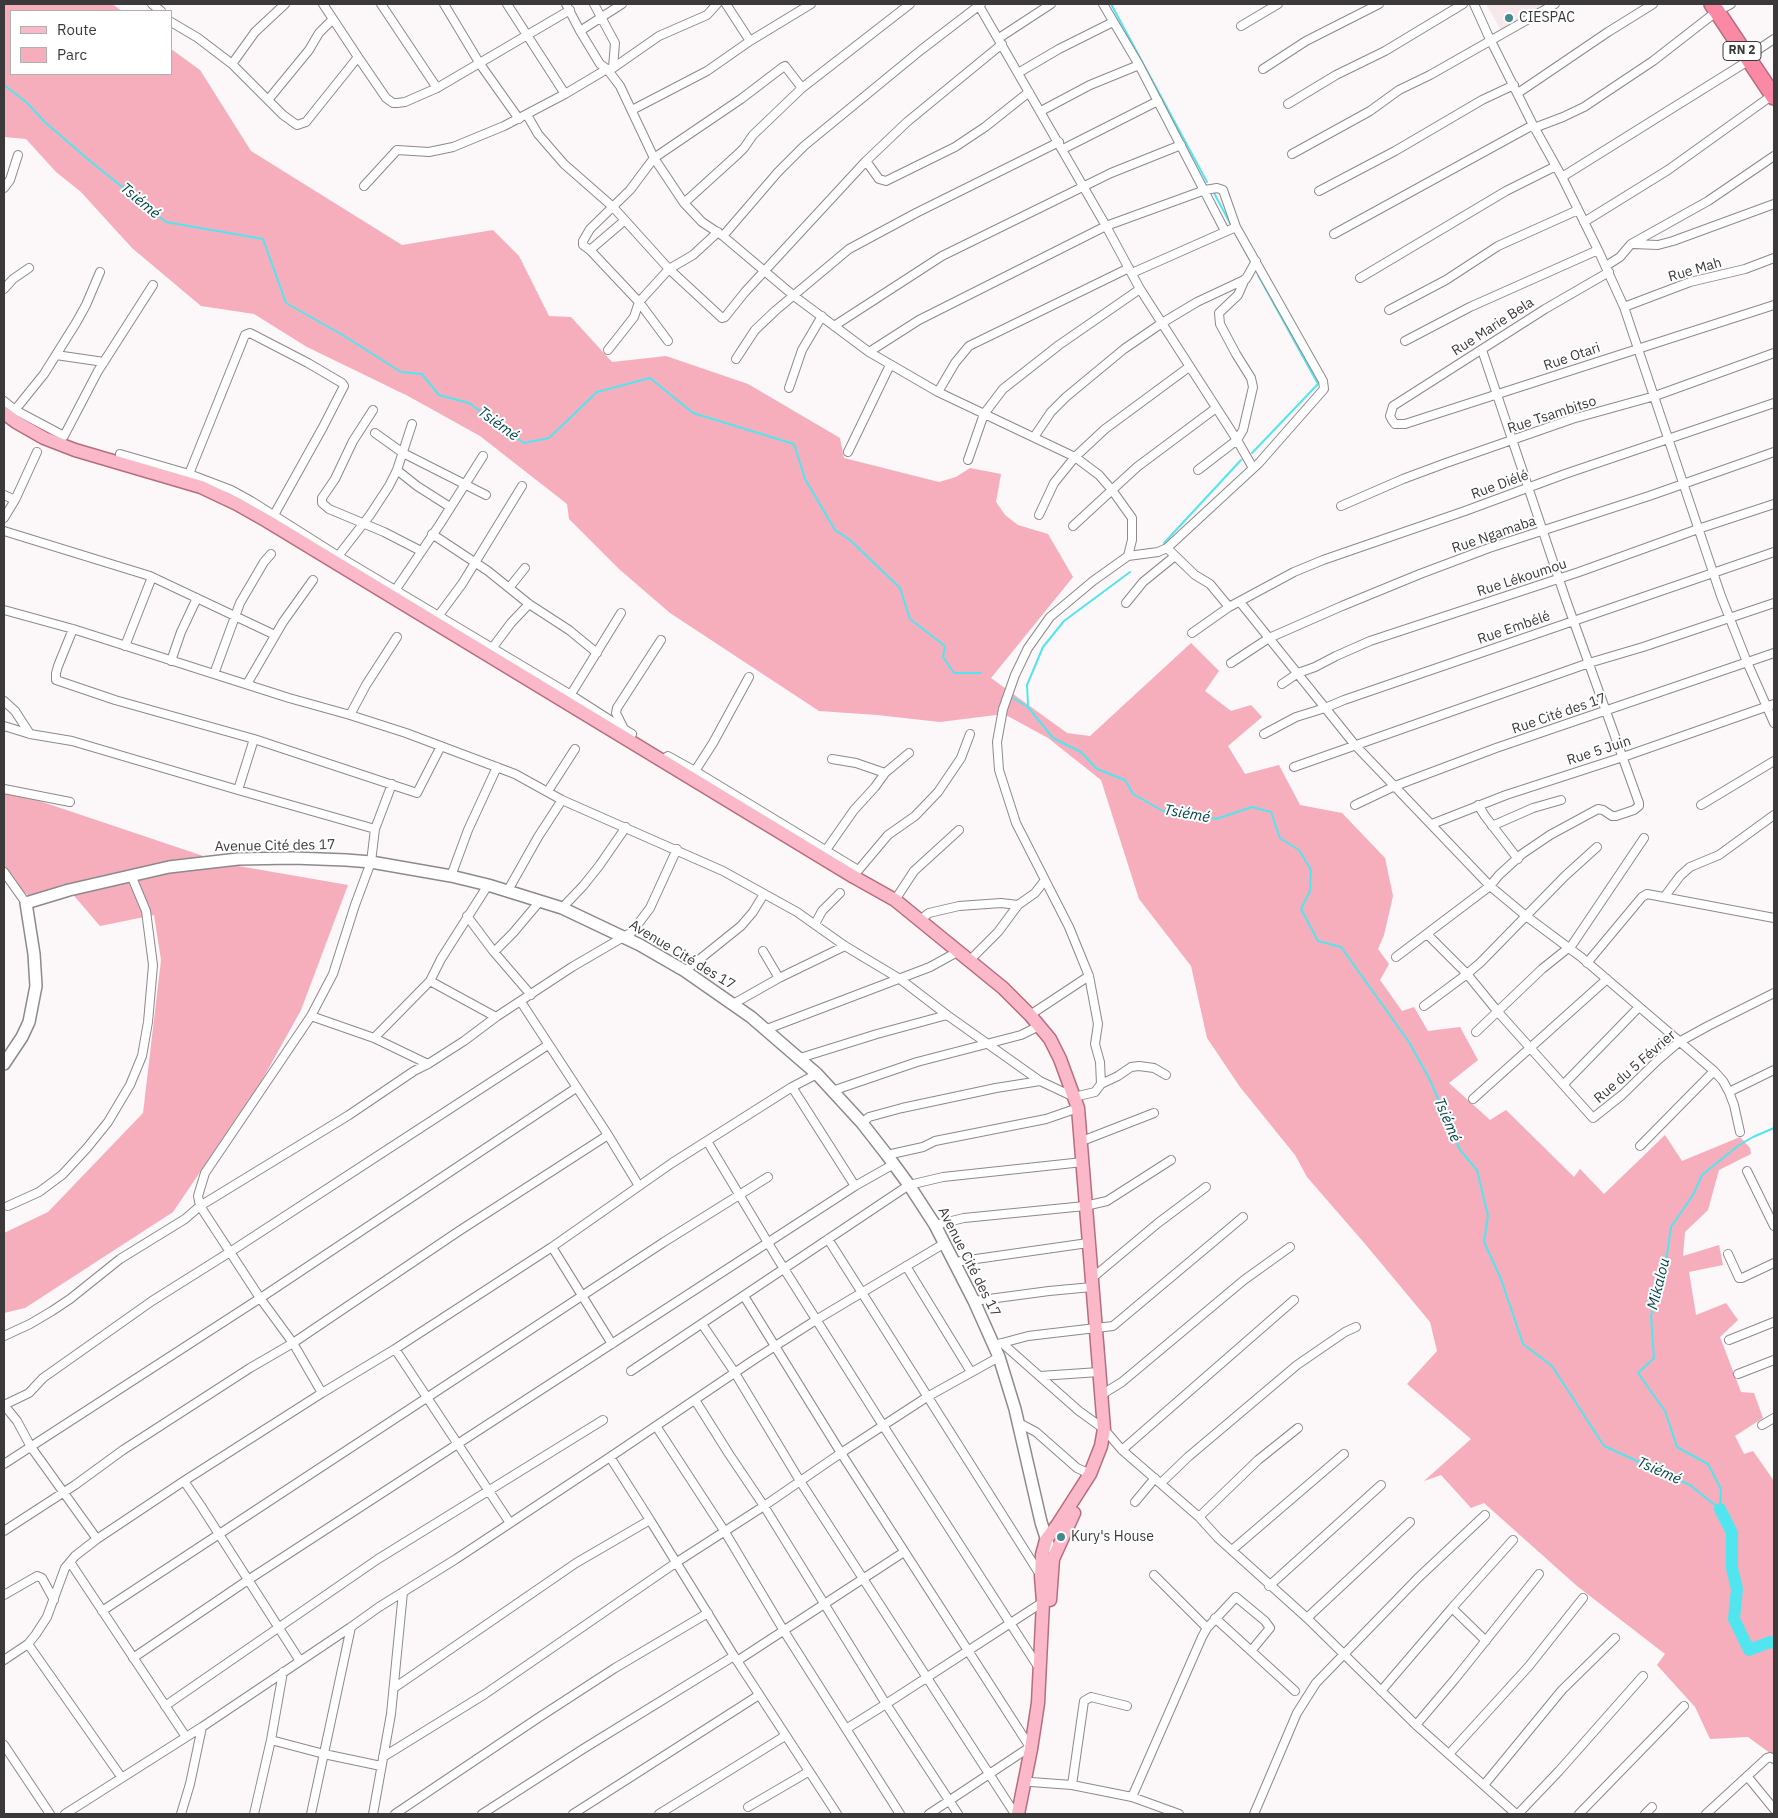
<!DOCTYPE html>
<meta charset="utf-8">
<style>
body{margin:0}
#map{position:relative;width:1778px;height:1818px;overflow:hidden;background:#fcf7f8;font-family:"IBM Plex Sans",sans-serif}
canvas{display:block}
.frame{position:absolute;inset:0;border:5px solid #3b3939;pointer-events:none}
.legend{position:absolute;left:10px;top:10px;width:162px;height:65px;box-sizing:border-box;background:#fff;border:1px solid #b1b0b0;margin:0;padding:6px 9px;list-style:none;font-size:15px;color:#3b3939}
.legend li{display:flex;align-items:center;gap:10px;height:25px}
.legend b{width:25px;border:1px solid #b1b0b0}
</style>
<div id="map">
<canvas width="1778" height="1818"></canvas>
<div class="frame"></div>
<ul class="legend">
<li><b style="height:6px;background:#fbb8c8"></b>Route</li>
<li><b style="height:14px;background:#f6aebd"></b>Parc</li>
</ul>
</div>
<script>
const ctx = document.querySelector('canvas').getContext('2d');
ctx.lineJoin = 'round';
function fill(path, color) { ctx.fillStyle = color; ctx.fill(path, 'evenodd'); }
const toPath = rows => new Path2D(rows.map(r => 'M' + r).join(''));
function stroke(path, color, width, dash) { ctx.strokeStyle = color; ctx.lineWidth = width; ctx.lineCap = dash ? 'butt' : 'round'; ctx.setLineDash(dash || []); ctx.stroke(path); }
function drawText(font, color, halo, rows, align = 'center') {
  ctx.font = font + ' "IBM Plex Sans",sans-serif'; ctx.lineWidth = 4; ctx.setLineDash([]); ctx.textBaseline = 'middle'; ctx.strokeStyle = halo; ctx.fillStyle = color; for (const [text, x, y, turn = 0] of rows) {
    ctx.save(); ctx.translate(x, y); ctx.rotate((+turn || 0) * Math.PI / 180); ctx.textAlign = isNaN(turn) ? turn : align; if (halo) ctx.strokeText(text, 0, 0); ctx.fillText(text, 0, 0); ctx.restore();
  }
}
fill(toPath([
 [1486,4,1546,4,1502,32]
]), '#f6e8ea');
fill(toPath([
 [4,4,112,4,122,11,11,11,11,74,171,74,171,49,200,70,251,151,402,245,493,230,519,256,549,316,571,317,612,362,666,356,748,384,840,438,844,458,939,482,956,477,970,468,1001,474,996,502,1005,515,1018,525,1048,534,1073,577,991,678,1067,733,1090,736,1191,643,1219,671,1205,691,1231,711,1251,705,1262,717,1228,746,1245,774,1279,765,1300,805,1342,813,1385,858,1393,896,1384,935,1378,949,1389,964,1380,980,1402,1011,1414,1007,1428,1031,1460,1027,1478,1060,1449,1083,1490,1120,1506,1110,1574,1177,1580,1169,1604,1194,1665,1135,1682,1161,1740,1137,1750,1148,1751,1154,1719,1170,1708,1210,1685,1232,1683,1256,1719,1245,1723,1265,1689,1272,1696,1315,1726,1303,1738,1320,1720,1337,1741,1392,1754,1393,1763,1418,1735,1436,1744,1454,1753,1451,1774,1481,1774,1756,1748,1737,1710,1739,1695,1707,1657,1665,1665,1654,1577,1586,1484,1503,1471,1508,1441,1475,1424,1481,1471,1439,1407,1384,1437,1351,1430,1322,1366,1245,1307,1177,1295,1155,1240,1087,1207,1038,1191,966,1139,899,1101,780,1048,738,1004,714,940,722,877,715,819,711,670,613,619,569,569,519,567,504,480,436,408,396,307,347,254,314,201,306,132,248,81,192,56,172,26,139,4,137],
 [4,789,227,864,348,885,301,1010,261,1082,173,1212,25,1308,4,1313,4,1233,48,1212,143,1113,161,960,154,915,100,926,64,884,31,897,4,879]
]), '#f6aebd');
stroke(toPath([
 [1111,4,1207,182],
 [4,85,26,102,46,123,90,161,166,222,263,239,286,303,341,334,401,372,422,374,439,395,469,403,524,443,549,438,597,392,650,378,693,413,794,444,805,479,835,530,850,540,900,588,910,619,945,646,943,657,954,673,981,673],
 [1214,193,1230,223],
 [1235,233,1251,262],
 [1252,453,1318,384,1258,275],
 [1164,543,1241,460],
 [1013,698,1028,707,1053,738,1081,752,1097,769,1125,780,1133,794,1163,811,1195,814,1216,819,1252,807,1271,812,1280,838,1299,850,1311,870,1310,891,1301,909,1318,941,1341,947,1409,1042,1430,1080,1460,1150,1477,1170,1488,1216,1484,1242,1501,1279,1523,1344,1552,1366,1604,1446,1690,1485,1720,1509],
 [1028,705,1027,685,1043,647,1064,621,1130,572],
 [1720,1509,1721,1489,1708,1464,1677,1447,1665,1411,1638,1373,1654,1358,1651,1316,1664,1275,1671,1227,1693,1195,1702,1175,1739,1145,1753,1137,1774,1128]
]), '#51e6ef', 2);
stroke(toPath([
 [1720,1509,1732,1533,1732,1568,1737,1589,1734,1619,1749,1650,1770,1642,1774,1643]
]), '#51e6ef', 12);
const street = toPath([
 [152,4,161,11],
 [323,4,358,57,386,98,393,103,397,103,405,102,437,88,570,10],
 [381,4,437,88],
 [444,4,480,64,519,119],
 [507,4,565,94],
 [566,4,580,31,600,64,607,69,620,86,654,158,684,203,702,222,723,236,794,296,869,352,938,392,1075,457,1099,475,1112,490,1132,518,1132,540,1128,556,1093,581,1050,617,1028,648,1015,675,1003,709,997,742,999,770,1016,823,1069,927,1089,976,1098,1024,1095,1044,1100,1062,1101,1084,1095,1092,1074,1097,1040,1081,996,1088,902,1108,869,1117,862,1123],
 [594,4,615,43,613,68],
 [726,4,750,41],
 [978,4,1106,226,1140,289,1237,440,1253,468],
 [1103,4,1139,65,1225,231],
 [1474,4,1488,35,1533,125,1562,177,1598,250,1624,307,1721,596,1747,662,1774,723],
 [171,22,198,38,232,64,283,115,297,125,306,122,358,57],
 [1241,26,1278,4],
 [580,31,622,4],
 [999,38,1051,4],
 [232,64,255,32,285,4],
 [1263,69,1306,41,1379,4],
 [1018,73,1059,49,1113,22],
 [1518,93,1608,32,1653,4],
 [268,100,309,50,319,33,333,19],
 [1288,104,1336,75,1385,51,1463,4],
 [632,110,707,71,750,41,811,4],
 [1041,111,1090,85,1139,65],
 [527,115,538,134,564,164,613,207,669,269,722,318,725,317,745,292,866,161,907,122,1002,44],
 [1534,128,1563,117,1584,107,1653,61,1716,12,1731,4],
 [1063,149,1158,101],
 [1292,154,1370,111,1399,90,1430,75,1555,4],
 [866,161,879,179,886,181,955,147,985,127,1029,92],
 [1562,177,1748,61,1756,51,1774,39],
 [364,186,397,150,429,152,453,147,504,126,565,94,607,69,613,68,659,36,707,15,717,4],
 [4,188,10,180,18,155],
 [1319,191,1395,151,1482,100,1514,85],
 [684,203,738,154,744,148,753,135,802,88,910,4],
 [1584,222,1668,170,1774,94],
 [1334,234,1533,125],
 [723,236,778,172,804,146,921,50,981,4],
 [1633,244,1658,245,1673,241,1774,204],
 [590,250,624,221],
 [1606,266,1620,257,1631,244,1708,201,1774,156],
 [1609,272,1545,309,1393,406,1390,416,1392,420,1395,424,1405,424,1774,305],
 [1132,273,1236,227],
 [1360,278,1506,191,1556,166],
 [4,289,13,279,29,268],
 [1624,307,1690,282,1745,269,1774,258],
 [1389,310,1446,280,1498,246,1578,210],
 [834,326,942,256,1111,173,1181,145],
 [668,341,639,302,590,250,583,245,583,241,590,229,630,190,654,158,741,99,783,67,785,66,802,88],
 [1405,341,1470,307,1598,250],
 [608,350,634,317,639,302,669,269,693,255,718,232],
 [869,352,919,320,1106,226,1205,190,1217,188,1223,190,1236,227,1323,381,1324,389,1259,463,1167,548,1158,552,1128,556],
 [56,355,104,362],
 [736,359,755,330,775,311,849,249,916,213,1059,142],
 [789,388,802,350,822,316],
 [938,392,955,363,969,346,1129,268],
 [4,401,15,410,64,436,98,371,153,285],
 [15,410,44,374,76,323,86,305,100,272],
 [373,410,353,441,335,479,322,498,322,503,329,509,384,532,421,551],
 [375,433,403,453,486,495],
 [1034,437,1051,412,1066,397,1124,349,1162,323,1197,302,1246,279,1256,261],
 [848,452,890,365],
 [120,454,189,474,231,490,251,501,338,556,571,695,624,729,632,734,629,741],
 [968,460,984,414,1003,389,1059,345,1140,289],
 [397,470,417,486,450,507],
 [1198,470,1237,440,1243,430,1253,387,1251,378,1236,354,1220,324,1219,313,1238,295,1245,279],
 [189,474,245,335,250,333,308,363,342,383,344,386,323,427,274,515],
 [4,495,15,500],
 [1341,506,1403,479,1446,463,1572,419,1655,396,1774,353],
 [1039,515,1054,483,1075,457,1105,429,1189,367],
 [4,518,15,500,37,452],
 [1073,526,1137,467,1216,408],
 [4,531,150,576,275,635],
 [432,534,488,571,529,604,569,630,597,653],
 [1167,548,1195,575,1210,584,1229,607],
 [335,560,370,515,389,486,397,470,412,424],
 [509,588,525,568],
 [392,595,440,524,483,456],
 [1240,602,1355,745,1490,886,1526,916,1581,957,1714,1071,1723,1081,1729,1092,1734,1105,1740,1132],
 [1126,603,1143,582,1175,556],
 [4,610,73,629,289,698,350,715,406,733,515,774,562,800,723,871,797,912,845,946,900,979,947,1015,1040,1081],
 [436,619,462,584,522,486],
 [73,629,58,666,56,673,56,680,115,700,254,739,417,793,441,746],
 [1192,633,1229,607,1294,572,1323,560,1465,511,1565,474,1774,403],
 [125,646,152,577],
 [490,651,511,623,529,604],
 [171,661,181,632,197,598],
 [1231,663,1269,638,1342,606,1420,574,1489,548,1649,496,1774,452],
 [214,674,240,603,264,562,271,554],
 [247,684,283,622,313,580],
 [1282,684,1298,673,1315,667,1336,656,1370,641,1579,572,1698,529,1774,504],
 [568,699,621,613],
 [4,701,15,711,30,734],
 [350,715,366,685,397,637],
 [4,726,30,734,72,741,238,790,375,829],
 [623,727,616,713,617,708,661,640],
 [1264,734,1296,717,1325,708,1344,700,1774,552],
 [832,759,856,763,885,773],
 [662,760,668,756,695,771,858,870],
 [1294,767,1589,663,1643,647,1774,603],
 [695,771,713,743,749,677],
 [4,789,70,802],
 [238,790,254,739],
 [548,791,575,749],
 [1355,805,1395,786,1496,748,1774,653],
 [1478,805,1485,816,1518,859],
 [1701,805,1774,761],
 [1432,824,1506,795,1623,757,1774,704],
 [1492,826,1533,808,1561,800],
 [826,850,854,810,875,787,885,773,909,753],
 [4,872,26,903],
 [856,873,888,835,915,816,938,792,961,758,970,734],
 [451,876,468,830,497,767],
 [507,892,538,837,562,800],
 [1665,896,1680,876,1690,867,1719,855,1774,815],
 [895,900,914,871,959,830],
 [562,908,583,886,599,866,626,827],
 [467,916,494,952,531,995],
 [920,920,929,913,959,906,1001,903,1018,905],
 [815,924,822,911,840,893],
 [1428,935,1467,974,1498,1012,1593,1118,1622,1095,1658,1060,1679,1042,1708,1026,1774,993],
 [763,951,779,978],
 [494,952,513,933,540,901],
 [1396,957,1490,886,1499,875,1522,854,1550,835,1598,809,1603,810,1612,816,1616,816,1634,810,1639,806,1639,803,1566,600,1482,350],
 [970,960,998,932,1018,905,1035,893,1045,880],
 [1587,963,1642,897,1647,894,1774,918],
 [685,971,741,926,753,912,764,894],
 [430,981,496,1017],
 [521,1002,608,1135,639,1186],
 [733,1004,779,978,845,946],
 [1424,1006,1467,974,1481,962,1565,876,1597,847],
 [1030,1015,1089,976],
 [311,1016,374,1038,428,1064],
 [767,1029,930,967,959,951],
 [1476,1032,1542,969,1572,945,1644,838],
 [374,1038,430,981,441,959,488,885],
 [800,1058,877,1034,947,1015],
 [1101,1084,1118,1076,1131,1067,1139,1066,1154,1068,1166,1075],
 [1564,1084,1639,1007],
 [792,1087,855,1186,894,1164],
 [832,1091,917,1062,1021,1035,1039,1026],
 [1729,1092,1774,1070],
 [1473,1099,1607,979],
 [707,1141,776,1256,884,1427,1039,1668],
 [1082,1141,1154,1113],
 [1640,1146,1714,1071],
 [887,1155,923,1147,935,1141,1046,1119,1078,1108],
 [1747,1171,1774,1226],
 [8,1206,39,1192,62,1175,87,1148,108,1122,130,1085,142,1056,148,1022,153,965,146,911,131,875],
 [935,1225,964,1218,1085,1206,1107,1201,1171,1160],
 [828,1239,1041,1576],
 [552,1247,612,1344],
 [1728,1254,1739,1278,1742,1278,1774,1263],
 [955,1262,1088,1243],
 [906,1266,971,1372],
 [1091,1279,1158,1223,1206,1187],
 [744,1296,841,1453,1030,1747],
 [974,1301,1049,1291,1092,1287],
 [702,1324,735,1373,800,1481,1015,1814],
 [4,1336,30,1324,52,1311,70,1299,120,1259,185,1219,200,1206,349,1115,414,1071,428,1064,464,1041,496,1017,572,967,632,932,650,908,677,849],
 [1729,1340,1774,1322],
 [1002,1343,1028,1336,1113,1326,1243,1217],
 [994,1345,1002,1343,1079,1411,1104,1429,1122,1450,1199,1517,1218,1538,1307,1618,1416,1725,1516,1814],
 [395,1349,510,1523],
 [631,1371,909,1185,943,1177,1083,1162],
 [1738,1374,1774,1360],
 [1040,1376,1099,1372],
 [322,1393,293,1343,260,1298,200,1206,198,1196,205,1173,311,1016,333,974,355,905,371,862,375,829,392,784],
 [1101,1395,1122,1382,1244,1280,1290,1247],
 [695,1400,729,1454,764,1506,886,1704,958,1814],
 [4,1405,29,1393,43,1378,152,1301,230,1252,548,1045],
 [4,1405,17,1421,31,1447,97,1539],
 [1019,1423,1036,1432,1077,1468,1090,1474],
 [1762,1425,1774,1418],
 [656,1426,725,1532,784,1631,900,1814],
 [1122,1450,1294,1300],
 [4,1464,265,1295,576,1088],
 [184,1481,201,1506,300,1661],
 [1161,1483,1188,1457,1297,1365,1345,1332,1356,1327],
 [1135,1502,1155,1478],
 [1199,1517,1258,1460,1298,1428],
 [650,1520,734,1656,837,1814],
 [4,1531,75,1485,123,1450,250,1368,293,1343,459,1231,608,1135],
 [1232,1550,1344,1454],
 [70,1562,186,1737],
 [1154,1575,1207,1628],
 [1269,1586,1381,1485],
 [4,1595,37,1576,42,1578,54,1600],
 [1452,1608,1486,1641],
 [102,1611,664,1242,768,1177],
 [1215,1618,1295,1691],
 [1307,1618,1410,1522],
 [28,1644,122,1778],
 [133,1658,248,1580,855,1186],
 [4,1660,28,1644,36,1634,47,1617,65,1568,75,1556,97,1539,184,1481,322,1393,395,1349,469,1301,552,1247,672,1163,792,1087,817,1074],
 [737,1661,904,1552],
 [394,1688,576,1563,650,1520,610,1457],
 [1381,1691,1452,1608,1513,1540],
 [165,1706,378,1559,603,1420],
 [1416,1725,1455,1679,1539,1574],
 [846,1729,886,1704,1043,1602],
 [271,1740,324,1754,381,1766],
 [4,1745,50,1814],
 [1449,1754,1529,1666,1583,1598],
 [383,1757,485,1694,677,1562,764,1506,841,1453,927,1397,999,1357],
 [1747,1776,1774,1809],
 [1031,1782,1072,1785,1132,1797,1179,1814],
 [1072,1785,1084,1701,1091,1697,1127,1706],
 [1484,1785,1562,1690,1615,1638],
 [1132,1797,1202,1637,1207,1628,1236,1597,1265,1621,1270,1628,1251,1651],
 [748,1807,808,1772],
 [65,1814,202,1727,351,1627,379,1607,456,1559,610,1457,755,1359,816,1320,945,1243],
 [181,1814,190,1784,202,1727],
 [254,1814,271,1740,283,1672],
 [311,1814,351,1627],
 [373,1814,391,1714,403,1592],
 [395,1814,538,1718,615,1668,708,1613],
 [482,1814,583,1749,734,1656],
 [573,1814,759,1695],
 [659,1814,785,1736],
 [929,1814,1030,1747,1031,1749],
 [1254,1814,1297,1713,1316,1683,1418,1578,1485,1515],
 [1518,1814,1559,1771,1643,1676],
 [1579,1814,1684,1706],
 [1645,1814,1652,1807],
 [1706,1814,1767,1758,1770,1757,1774,1759]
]);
const secondary = toPath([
 [4,1064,22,1037,29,1022,36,986,34,954,26,903,69,890,169,867,238,859,293,858,346,860,371,862,451,876,488,885,562,908,640,945,685,971,751,1017,817,1074,862,1123,887,1155,909,1185,935,1225,974,1301,999,1357,1015,1409,1041,1522,1049,1547]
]);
const primary = toPath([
 [4,413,16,422,44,438,75,450,201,487,237,504,267,521,854,877,895,900,1003,988,1030,1015,1050,1039,1060,1059,1078,1108,1104,1429,1101,1446,1090,1474,1058,1524,1046,1540,1042,1555,1041,1576,1043,1602,1038,1703,1031,1749,1018,1814],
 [1050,1600,1053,1559,1074,1513]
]);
const highway = toPath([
 [1712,4,1774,97]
]);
stroke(street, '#8e898a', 10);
stroke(secondary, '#8e898a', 14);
stroke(primary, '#b66d7f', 15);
stroke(highway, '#b66d7f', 18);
stroke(street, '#fff', 8);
stroke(secondary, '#fff', 11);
stroke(primary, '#fbb8c8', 12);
stroke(highway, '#f989a4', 15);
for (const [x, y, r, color] of [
 [1509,18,5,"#428a8f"],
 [1061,1537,5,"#428a8f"]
]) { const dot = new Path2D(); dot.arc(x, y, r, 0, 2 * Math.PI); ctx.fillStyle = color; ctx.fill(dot); stroke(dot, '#fff', 2); }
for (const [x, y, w] of [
 [1742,51,38]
]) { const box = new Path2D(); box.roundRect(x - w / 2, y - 9.5, w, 19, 4); ctx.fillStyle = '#fff'; ctx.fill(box); stroke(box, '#3b3939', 1); }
drawText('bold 12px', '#3b3939', null, [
 ["RN 2",1742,51]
]);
drawText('14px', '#3b3939', '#fff', [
 ["CIESPAC",1519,18],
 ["Kury's House",1071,1537]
], 'left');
drawText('14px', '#3b3939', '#fff', [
 ["Rue Mah",1695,270,-16],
 ["Rue Marie Bela",1493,327,-33],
 ["Rue Otari",1572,357,-19],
 ["Rue Tsambitso",1552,415,-18],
 ["Rue Diélé",1500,485,-20],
 ["Rue Ngamaba",1494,535,-19],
 ["Rue Lékoumou",1522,578,-18],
 ["Rue Embélé",1514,628,-19],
 ["Rue Cité des 17",1559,714,-19],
 ["Rue 5 Juin",1599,751,-18],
 ["Avenue Cité des 17",275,846,-1],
 ["Avenue Cité des 17",682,955,31],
 ["Rue du 5 Février",1635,1067,-41],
 ["Avenue Cité des 17",969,1262,63]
]);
drawText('italic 15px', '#00464a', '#fff', [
 ["Tsiémé",140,201,40],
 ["Tsiémé",498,424,36],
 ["Tsiémé",1187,814,10],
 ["Tsiémé",1447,1120,67],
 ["Mikalou",1659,1284,-76],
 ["Tsiémé",1659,1471,24]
]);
</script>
